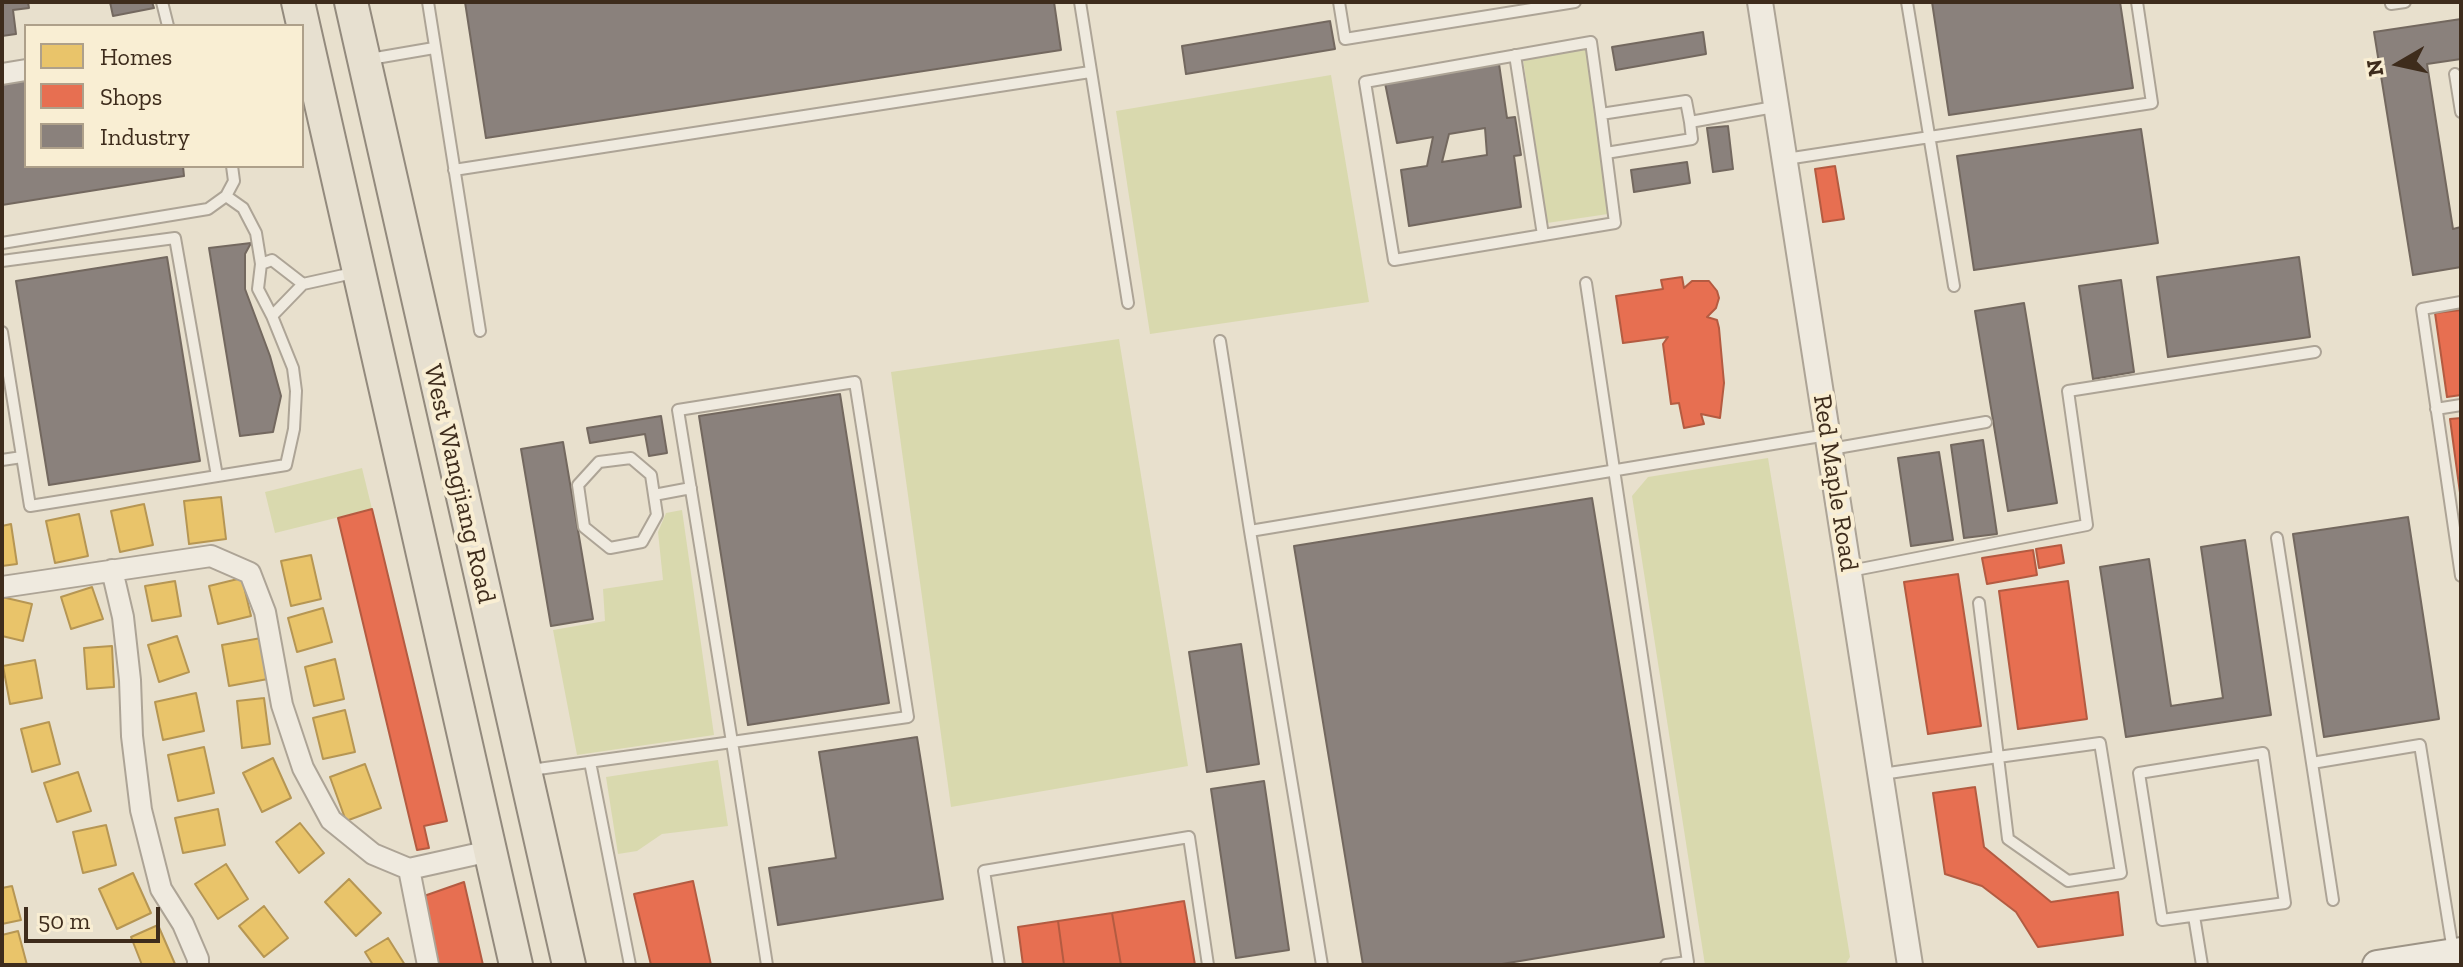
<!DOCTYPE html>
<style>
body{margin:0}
#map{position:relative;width:2463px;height:967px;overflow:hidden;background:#e8e0cd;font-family:"Zilla Slab",serif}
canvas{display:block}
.frame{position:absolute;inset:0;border:4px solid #3e2c1c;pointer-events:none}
.legend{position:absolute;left:24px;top:24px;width:280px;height:144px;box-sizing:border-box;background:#f9eed3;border:2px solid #aea08a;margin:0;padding:10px 14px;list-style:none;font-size:24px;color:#3e2c1c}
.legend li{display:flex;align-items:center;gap:16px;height:40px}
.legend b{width:40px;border:2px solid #aea08a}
.north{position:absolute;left:2359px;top:24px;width:80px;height:80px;-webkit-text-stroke:6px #f9eed3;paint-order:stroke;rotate:261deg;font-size:22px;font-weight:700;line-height:32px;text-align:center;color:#3e2c1c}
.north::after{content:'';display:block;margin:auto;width:28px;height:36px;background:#3e2c1c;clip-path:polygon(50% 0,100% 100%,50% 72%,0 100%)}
.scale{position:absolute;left:24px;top:907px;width:136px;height:36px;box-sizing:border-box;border:4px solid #3e2c1c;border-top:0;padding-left:10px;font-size:24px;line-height:28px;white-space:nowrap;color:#3e2c1c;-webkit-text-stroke:6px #f9eed3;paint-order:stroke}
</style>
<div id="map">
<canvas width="2463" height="967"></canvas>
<div class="frame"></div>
<ul class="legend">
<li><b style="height:22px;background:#e9c46a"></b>Homes</li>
<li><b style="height:22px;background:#e76f51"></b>Shops</li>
<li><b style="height:22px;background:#8a817c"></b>Industry</li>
</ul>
<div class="north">N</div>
<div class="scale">50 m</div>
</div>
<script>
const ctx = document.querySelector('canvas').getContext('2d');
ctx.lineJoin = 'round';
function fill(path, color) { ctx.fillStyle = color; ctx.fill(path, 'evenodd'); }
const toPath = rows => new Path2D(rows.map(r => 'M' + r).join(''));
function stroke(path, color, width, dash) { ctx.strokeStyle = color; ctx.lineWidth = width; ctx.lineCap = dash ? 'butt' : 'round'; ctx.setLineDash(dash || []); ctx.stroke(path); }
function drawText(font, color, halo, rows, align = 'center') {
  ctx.font = font + ' "Zilla Slab",serif'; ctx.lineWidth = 8; ctx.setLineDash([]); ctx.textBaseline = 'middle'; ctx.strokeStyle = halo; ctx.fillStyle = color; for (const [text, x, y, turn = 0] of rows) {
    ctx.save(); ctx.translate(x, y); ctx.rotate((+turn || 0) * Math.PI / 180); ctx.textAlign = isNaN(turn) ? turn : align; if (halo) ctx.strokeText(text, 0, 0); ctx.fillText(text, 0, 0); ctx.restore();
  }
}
fill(toPath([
 [1586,47,1608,214,1547,223,1523,59],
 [1331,75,1369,302,1150,334,1116,111],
 [1119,339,1188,766,951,807,891,372],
 [1768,458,1850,957,1845,965,1705,965,1632,496,1648,477],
 [362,468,372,509,275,533,265,492],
 [682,510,714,735,577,755,553,630,605,621,603,589,663,580,658,532,666,513],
 [718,760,728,826,662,834,637,851,618,854,606,777]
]), '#d9d9ae');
const homes = toPath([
 [221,497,226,539,189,544,184,501,221,497],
 [144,504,153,545,120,552,111,511,144,504],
 [79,514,88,556,55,563,46,521,79,514],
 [11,524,17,564,2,566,2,526,11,524],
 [311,555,321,599,291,606,281,561,311,555],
 [242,578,251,616,218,624,209,586,242,578],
 [175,581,181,616,152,621,145,586,175,581],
 [92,587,103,619,71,629,61,597,92,587],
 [2,597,32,604,23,641,2,636,2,597],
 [323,608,332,642,297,652,288,618,323,608],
 [177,636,189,672,159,682,148,645,177,636],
 [261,638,268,679,229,686,222,645,261,638],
 [112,646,114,687,87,689,84,648,112,646],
 [335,659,344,699,314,706,305,667,335,659],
 [35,660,42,698,10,704,3,666,35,660],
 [196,693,204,731,163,740,155,702,196,693],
 [264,698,270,744,242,748,237,701,264,698],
 [345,710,355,752,323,759,313,718,345,710],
 [49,722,60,764,32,772,21,729,49,722],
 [204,747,214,793,178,801,168,755,204,747],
 [273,758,291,798,262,812,243,773,273,758],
 [365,764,381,808,346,821,330,777,365,764],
 [78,772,91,811,57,822,44,783,78,772],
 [218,809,225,845,183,853,175,818,218,809],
 [300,823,324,853,299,873,276,842,300,823],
 [106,825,116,865,83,873,73,832,106,825],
 [226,864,248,899,218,919,195,884,226,864],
 [133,873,151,913,117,929,99,889,133,873],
 [349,879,381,913,356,936,325,902,349,879],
 [12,886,21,920,2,924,2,888,12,886],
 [264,906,288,938,264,957,239,926,264,906],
 [158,925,175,964,142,965,131,937,158,925],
 [18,931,27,965,2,965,2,935,18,931],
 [388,938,405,965,373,965,365,952,388,938]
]);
fill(homes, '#e9c46a');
stroke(homes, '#b69653', 2);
const shops = toPath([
 [1835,166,1844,219,1823,222,1815,169,1835,166],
 [1682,277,1684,288,1692,281,1709,281,1717,291,1719,298,1716,308,1707,317,1717,320,1719,328,1724,383,1720,418,1701,414,1704,424,1684,428,1679,403,1671,404,1663,344,1668,337,1623,343,1616,296,1663,289,1661,280,1682,277],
 [2461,310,2461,395,2447,397,2435,313,2461,310],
 [2461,418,2461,500,2450,419,2461,418],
 [372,509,447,821,424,826,429,848,417,850,338,518,372,509],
 [2061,545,2064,563,2039,568,2036,549,2061,545],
 [2033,550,2037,575,1987,584,1982,558,2033,550],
 [1958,574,1981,726,1928,734,1904,582,1958,574],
 [2068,581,2087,719,2018,729,1999,591,2068,581],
 [1975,787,1984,847,2051,902,2118,892,2123,935,2038,947,2016,912,1982,886,1945,874,1933,793,1975,787],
 [693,881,711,965,651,965,634,894,693,881],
 [464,882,483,965,439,965,424,896,464,882],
 [1184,901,1195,965,1121,965,1112,913,1184,901],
 [1112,913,1121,965,1064,965,1058,921,1112,913],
 [1058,921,1064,965,1023,965,1018,927,1058,921]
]);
fill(shops, '#e76f51');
stroke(shops, '#b45b41', 2);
const industry = toPath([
 [2,2,28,2,29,8,13,10,16,34,2,36,2,2],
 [110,2,152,2,154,8,113,16,110,2],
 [465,2,1054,2,1061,50,486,138,465,2],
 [1932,2,2120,2,2133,88,1949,115,1932,2],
 [2461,19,2461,59,2427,64,2453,229,2461,227,2461,267,2413,275,2374,32,2461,19],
 [1330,21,1335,49,1186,74,1182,46,1330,21],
 [1703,32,1706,54,1616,70,1612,47,1703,32],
 [1499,64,1507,118,1515,117,1521,155,1514,156,1521,207,1409,226,1401,170,1427,166,1433,137,1397,143,1385,83,1499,64],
 [1485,128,1487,155,1442,162,1449,134,1485,128],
 [26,79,26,166,183,166,184,176,2,205,2,83,26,79],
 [1728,126,1733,169,1713,172,1707,128,1728,126],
 [2141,129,2158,243,1974,270,1957,156,2141,129],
 [1687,162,1690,183,1634,192,1631,170,1687,162],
 [251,243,245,254,245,289,270,356,281,396,273,432,240,436,209,248,251,243],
 [167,257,200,461,49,485,16,281,167,257],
 [2299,257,2310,337,2168,357,2157,277,2299,257],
 [2121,280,2134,372,2093,379,2079,286,2121,280],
 [2024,303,2057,503,2008,511,1975,311,2024,303],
 [840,394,889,703,748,725,699,416,840,394],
 [661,416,667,453,649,456,645,434,590,443,587,428,661,416],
 [1983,440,1997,534,1964,538,1951,445,1983,440],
 [563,442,593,619,551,626,521,449,563,442],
 [1939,452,1953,540,1911,546,1898,458,1939,452],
 [1592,498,1664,937,1496,965,1363,965,1294,546,1592,498],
 [2408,517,2439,719,2324,737,2293,534,2408,517],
 [2245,540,2271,715,2126,737,2100,567,2149,559,2171,706,2223,698,2201,547,2245,540],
 [1241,644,1259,764,1207,772,1189,652,1241,644],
 [917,737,943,899,778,925,769,868,836,858,819,752,917,737],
 [1264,781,1289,950,1236,958,1211,789,1264,781]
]);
fill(industry, '#8a817c');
stroke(industry, '#73685f', 2);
const service = toPath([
 [162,2,168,26],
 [428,2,480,331],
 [1080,2,1128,303],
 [1339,2,1345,39,1575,2],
 [1907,2,1954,286],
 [2391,4,2405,2],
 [1515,55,1543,235],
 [370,59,434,48],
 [2455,74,2461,112],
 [1601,114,1606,153],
 [1690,122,1686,101,1601,114,1591,42,1365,82,1394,260,1615,223,1606,153,1692,139,1690,122,1774,107],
 [1786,159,2152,103,2137,2],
 [454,170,1090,72],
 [226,196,243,208,256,233,261,264],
 [2,243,208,209,226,196,234,181,232,166],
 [2,261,175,238,217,476],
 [1586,283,1688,962,1666,965],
 [303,284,272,316,258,289,261,264,272,260,303,284,353,273],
 [2461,302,2422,309,2461,576],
 [2,332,30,506,286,465,294,429,296,391,293,368,272,316],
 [1220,341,1250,531],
 [855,382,908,717,732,742,678,410,855,382],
 [2436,409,2461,405],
 [1831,449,1986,422],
 [2,460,22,457],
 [654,495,657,515,642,542,610,548,584,527,578,485,599,462,631,458,651,475,654,495,691,488],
 [2277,538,2312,763,2420,745,2453,951],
 [1850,571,2087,525,2068,391,2315,352],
 [2263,753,2285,903,2162,920,2139,773,2263,753],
 [590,762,630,965],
 [2312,763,2333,900],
 [531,770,732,742,767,965],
 [1882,774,1998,757,2100,743,2121,873,2068,881,2008,839,1998,757,1979,603],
 [2194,916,2202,965],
 [999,965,984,871,1189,837,1208,965],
 [1322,965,1250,531,1827,435]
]);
const minor = toPath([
 [2,74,26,70],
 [112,570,123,617,130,680,132,736,141,810,161,889,183,924,198,959,198,965],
 [2,587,211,556,250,573,265,612,282,705,303,768,331,820,373,854,409,869,490,851],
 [409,869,428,965]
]);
const tertiary = toPath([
 [1760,2,1910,965]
]);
const secondary = toPath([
 [2377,965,2461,952]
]);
const primary = toPath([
 [298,2,516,965],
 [351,2,569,965]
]);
stroke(service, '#ada496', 14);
stroke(minor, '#ada496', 24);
stroke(tertiary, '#ada496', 28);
stroke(secondary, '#9d9486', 32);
stroke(primary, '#938a7d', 36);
stroke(service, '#efeadf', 10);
stroke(minor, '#efeadf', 20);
stroke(tertiary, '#efeadf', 24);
stroke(secondary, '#efeadf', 28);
stroke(primary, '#e7e0d0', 32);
drawText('26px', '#3e2c1c', '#f9eed3', [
 ["Red Maple Road",1835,483,81],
 ["West Wangjiang Road",459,484,77]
]);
</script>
